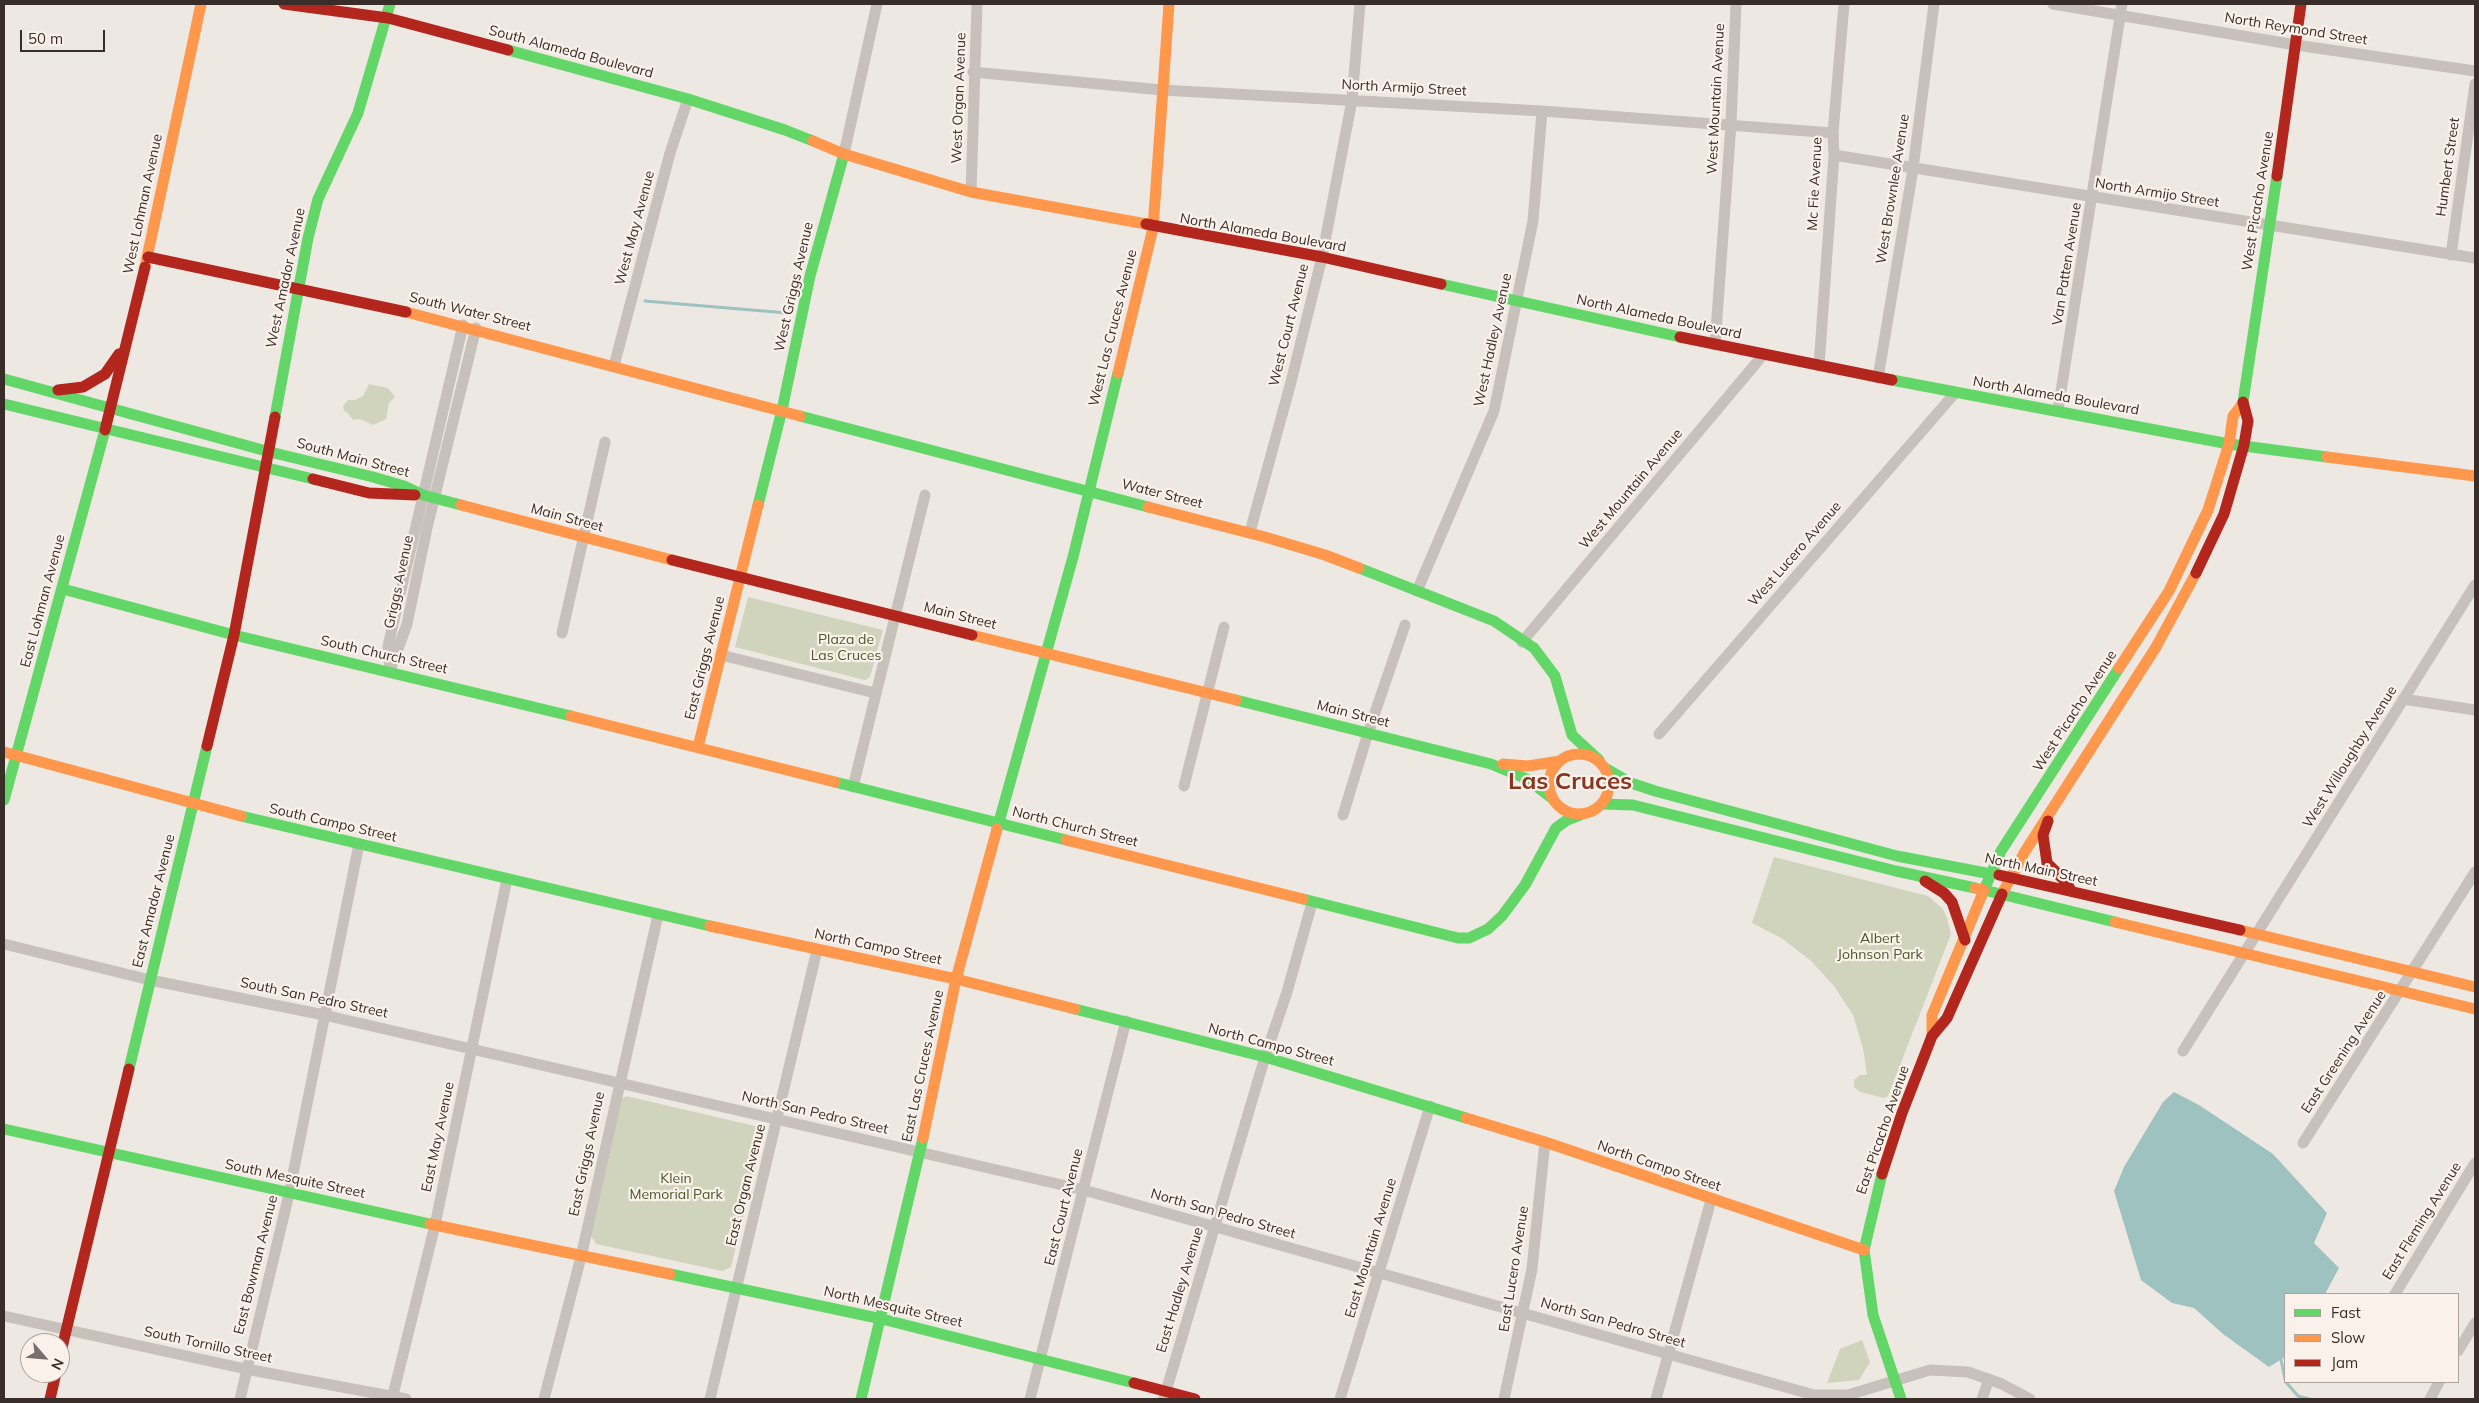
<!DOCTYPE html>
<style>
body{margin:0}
#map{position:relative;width:2479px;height:1403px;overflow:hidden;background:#eee8e2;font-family:Mulish,sans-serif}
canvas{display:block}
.frame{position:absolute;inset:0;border:5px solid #392d29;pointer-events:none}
.legend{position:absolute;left:2284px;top:1293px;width:175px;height:90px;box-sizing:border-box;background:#faf2ea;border:1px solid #ada39d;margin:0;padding:6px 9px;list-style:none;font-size:15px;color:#392d29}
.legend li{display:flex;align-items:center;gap:10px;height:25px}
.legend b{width:25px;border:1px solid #ada39d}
.north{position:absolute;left:20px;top:1333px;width:50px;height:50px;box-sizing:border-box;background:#faf2ea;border:1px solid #ada39d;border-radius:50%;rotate:117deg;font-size:14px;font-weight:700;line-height:20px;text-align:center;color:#392d29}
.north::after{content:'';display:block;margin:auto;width:18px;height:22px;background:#786e6a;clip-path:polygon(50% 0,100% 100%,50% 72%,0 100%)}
.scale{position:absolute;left:20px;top:30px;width:85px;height:22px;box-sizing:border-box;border:2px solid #392d29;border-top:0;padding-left:6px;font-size:15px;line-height:18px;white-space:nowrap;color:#392d29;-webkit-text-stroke:4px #faf2ea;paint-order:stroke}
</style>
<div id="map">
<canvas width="2479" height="1403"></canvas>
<div class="frame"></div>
<ul class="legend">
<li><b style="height:6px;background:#63d668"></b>Fast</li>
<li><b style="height:6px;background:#ff974d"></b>Slow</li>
<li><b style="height:6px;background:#b3261e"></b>Jam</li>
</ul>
<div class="north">N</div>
<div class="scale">50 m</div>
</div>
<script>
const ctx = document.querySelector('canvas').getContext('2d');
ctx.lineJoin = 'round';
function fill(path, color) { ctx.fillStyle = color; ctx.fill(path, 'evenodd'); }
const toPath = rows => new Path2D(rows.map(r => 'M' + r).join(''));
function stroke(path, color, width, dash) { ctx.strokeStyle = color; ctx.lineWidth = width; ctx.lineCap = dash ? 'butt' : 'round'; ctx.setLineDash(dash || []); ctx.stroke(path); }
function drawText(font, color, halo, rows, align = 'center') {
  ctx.font = font + ' Mulish,sans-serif'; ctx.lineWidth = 4.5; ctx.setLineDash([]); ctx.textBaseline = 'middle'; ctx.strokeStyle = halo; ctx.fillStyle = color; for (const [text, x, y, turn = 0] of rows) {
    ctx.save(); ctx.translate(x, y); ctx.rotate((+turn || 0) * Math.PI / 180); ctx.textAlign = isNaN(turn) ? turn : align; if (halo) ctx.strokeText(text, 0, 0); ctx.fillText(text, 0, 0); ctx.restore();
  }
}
fill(toPath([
 [369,384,388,388,395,397,389,403,386,419,373,425,360,419,353,420,347,412,344,411,343,406,348,400,355,400,363,396],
 [748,597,883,630,870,677,865,680,735,647],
 [1774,857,1928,896,1943,909,1947,918,1951,934,1888,1096,1884,1098,1860,1092,1854,1087,1854,1080,1860,1075,1867,1075,1863,1048,1853,1015,1834,986,1811,961,1783,939,1752,923],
 [626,1096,759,1127,763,1135,731,1267,722,1271,596,1244,591,1236,622,1099],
 [1862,1340,1870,1362,1859,1380,1827,1383,1840,1349]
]), '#d0d4bc');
fill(toPath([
 [2174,1092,2199,1105,2273,1154,2327,1213,2314,1243,2339,1268,2325,1294,2285,1294,2285,1357,2269,1367,2223,1334,2194,1308,2172,1303,2141,1280,2114,1191,2124,1167,2163,1102]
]), '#9ec2c0');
stroke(toPath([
 [645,301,787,313],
 [2280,1355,2285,1379],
 [2286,1382,2298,1396,2310,1399]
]), '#9ec2c0', 3);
stroke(toPath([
 [2053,4,2296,45,2475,71],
 [973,72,1162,90,1542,111,1833,133],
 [844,154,877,4],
 [1834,155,2475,258],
 [971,192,977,4],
 [2451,255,2475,84],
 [1715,345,1731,124,1736,4],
 [614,366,670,153,688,99],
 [1819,366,1834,155,1833,133,1844,4],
 [1878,378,1913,169,1934,4],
 [2058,410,2122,4],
 [1250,532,1291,382,1322,257,1352,100,1360,4],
 [1417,591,1494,411,1533,221,1542,111],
 [562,633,605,442],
 [1522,642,1763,355],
 [721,655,875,693],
 [391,668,407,624,427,528,476,328],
 [390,672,388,646,463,325],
 [2403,699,2475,710],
 [1659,734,1955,393],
 [1184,786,1224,627],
 [853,787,925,495],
 [1343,815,1368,733,1405,625],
 [4,944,150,980,324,1015,1084,1190,1814,1395],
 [2183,1051,2475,585],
 [2303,1143,2475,872],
 [2395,1294,2475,1163],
 [4,1316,246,1369,406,1399],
 [2458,1351,2475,1323],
 [1164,1398,1265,1057,1287,992,1312,903],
 [240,1399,289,1194,359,844],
 [392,1399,435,1225,507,879],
 [544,1399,581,1257,658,915],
 [710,1399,817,950],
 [1030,1399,1126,1021],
 [1340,1399,1430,1106],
 [1504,1399,1532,1269,1545,1142],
 [1656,1399,1711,1200],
 [1813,1399,1814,1395,1848,1395,1930,1370,1968,1372,2002,1384,2030,1399],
 [1982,1399,1989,1379],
 [2430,1399,2439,1382]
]), '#c8c1bb', 11);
stroke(toPath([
 [508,50,688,99,785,130,813,141],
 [1441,284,1680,337],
 [4,379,270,452,373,477,404,486,423,495,461,505],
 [1892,380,2229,444,2327,457],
 [2243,402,2277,176],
 [4,404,313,479],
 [800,416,1148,507],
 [275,417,308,238,318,199,358,113,390,4],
 [758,505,782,410,810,276,844,154],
 [1359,568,1494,621,1534,648,1555,676,1572,735,1599,760],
 [63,589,234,635,571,716],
 [1236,700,1491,764,1527,779,1552,798],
 [1605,768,1631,783,1655,791,1897,856,1991,874],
 [835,782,1066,840],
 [4,800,105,430],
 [1602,804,1633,805,1896,871,1975,888],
 [241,816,710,926],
 [997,829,1073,557,1118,373],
 [1303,899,1458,938,1469,938,1488,929,1502,916,1525,885,1556,828,1567,820,1580,815],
 [2115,922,1984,890,2001,851,2119,668],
 [1075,1009,1265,1057,1466,1118],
 [129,1069,207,746],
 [4,1129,430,1224],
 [1882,1174,1864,1250,1873,1315,1901,1399],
 [670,1274,882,1319,1134,1383],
 [861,1399,923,1138]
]), '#63d668', 11);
stroke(toPath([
 [813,141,844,154,971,192,1146,224],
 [145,267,201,4],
 [406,312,800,416],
 [1118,373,1153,228,1169,4],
 [2327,457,2475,476],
 [461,505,672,560],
 [1148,507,1265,537,1325,555,1359,568],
 [972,635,1236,700],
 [2119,668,2169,591,2208,510,2229,444,2233,416,2243,403],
 [571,716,835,782],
 [698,747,758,505],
 [4,752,241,816],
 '1549 784a30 30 0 1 1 60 0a30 30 0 1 1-60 0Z',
 [1503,764,1528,766,1560,761],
 [1066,840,1303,899],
 [2002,894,2024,853,2156,647,2196,573],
 [2115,922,2475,1009],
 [710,926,956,979,1075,1009],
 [2240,930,2475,987],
 [1932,1036,1932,1015,1984,890,1975,888],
 [1466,1118,1545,1142,1864,1250],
 [923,1138,956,979,997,829],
 [430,1224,670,1274]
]), '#ff974d', 11);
stroke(toPath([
 [284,4,388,18,508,50],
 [2277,176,2301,4],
 [1146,224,1322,257,1441,284],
 [148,257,406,312],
 [1680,337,1892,380],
 [58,390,83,387,105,374,119,354],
 [105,430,145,267],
 [313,479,369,493,415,495],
 [672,560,972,635],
 [2196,573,2224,514,2244,445,2248,421,2243,402],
 [207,746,234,635,275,417],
 [2048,821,2043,835,2047,863,2067,883,2071,891],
 [1999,875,2240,930],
 [1925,881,1944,893,1952,902,1965,940],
 [1882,1174,1902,1113,1932,1036,1947,1018,2002,894],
 [60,1356,129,1069],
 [1134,1383,1195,1399],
 [50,1399,56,1373]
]), '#b3261e', 11);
drawText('14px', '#392d29', '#faf2ea', [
 ["North Reymond Street",2296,29,9],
 ["South Alameda Boulevard",571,52,15],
 ["North Armijo Street",1404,88,3],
 ["West Organ Avenue",959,98,-88],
 ["West Mountain Avenue",1716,99,-87],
 ["Humbert Street",2448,167,-82],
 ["Mc Fie Avenue",1815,184,-87],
 ["West Brownlee Avenue",1893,189,-81],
 ["North Armijo Street",2157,193,9],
 ["West Picacho Avenue",2258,201,-81],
 ["West Lohman Avenue",143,204,-78],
 ["West May Avenue",635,228,-75],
 ["North Alameda Boulevard",1263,233,10],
 ["Van Patten Avenue",2067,264,-81],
 ["West Amador Avenue",286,278,-78],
 ["West Griggs Avenue",794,287,-77],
 ["South Water Street",470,312,14],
 ["North Alameda Boulevard",1659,317,12],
 ["West Court Avenue",1289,325,-76],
 ["West Las Cruces Avenue",1113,328,-76],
 ["West Hadley Avenue",1493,340,-78],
 ["North Alameda Boulevard",2056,396,10],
 ["South Main Street",353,458,15],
 ["West Mountain Avenue",1631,489,-50],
 ["Water Street",1162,494,14],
 ["Main Street",567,518,15],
 ["West Lucero Avenue",1795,554,-49],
 ["Griggs Avenue",399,582,-78],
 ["East Lohman Avenue",43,601,-75],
 ["Main Street",960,616,14],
 ["South Church Street",384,655,13],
 ["East Griggs Avenue",705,658,-76],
 ["West Picacho Avenue",2075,711,-57],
 ["Main Street",1353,714,14],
 ["West Willoughby Avenue",2350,757,-58],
 ["South Campo Street",333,823,13],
 ["North Church Street",1075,827,14],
 ["North Main Street",2041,870,12],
 ["East Amador Avenue",154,901,-76],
 ["North Campo Street",878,947,12],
 ["South San Pedro Street",314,998,12],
 ["North Campo Street",1271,1045,15],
 ["East Greening Avenue",2344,1052,-57],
 ["East Las Cruces Avenue",923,1066,-78],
 ["North San Pedro Street",815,1113,13],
 ["East Picacho Avenue",1883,1130,-71],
 ["East May Avenue",438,1137,-78],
 ["East Griggs Avenue",587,1154,-78],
 ["North Campo Street",1659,1166,19],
 ["South Mesquite Street",295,1179,12],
 ["East Organ Avenue",746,1185,-76],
 ["East Court Avenue",1064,1207,-76],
 ["North San Pedro Street",1223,1214,16],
 ["East Fleming Avenue",2422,1221,-58],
 ["East Mountain Avenue",1371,1248,-73],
 ["East Bowman Avenue",256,1265,-76],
 ["East Lucero Avenue",1514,1269,-81],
 ["East Hadley Avenue",1180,1290,-73],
 ["North Mesquite Street",893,1307,13],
 ["North San Pedro Street",1613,1323,16],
 ["South Tornillo Street",208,1345,12]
]);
drawText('14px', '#49582c', '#faf2ea', [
 ["Plaza de",846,640],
 ["Las Cruces",846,656],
 ["Albert",1880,939],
 ["Johnson Park",1880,955],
 ["Klein",676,1179],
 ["Memorial Park",676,1195]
]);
drawText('bold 24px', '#8a351f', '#faf2ea', [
 ["Las Cruces",1570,782]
]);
</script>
